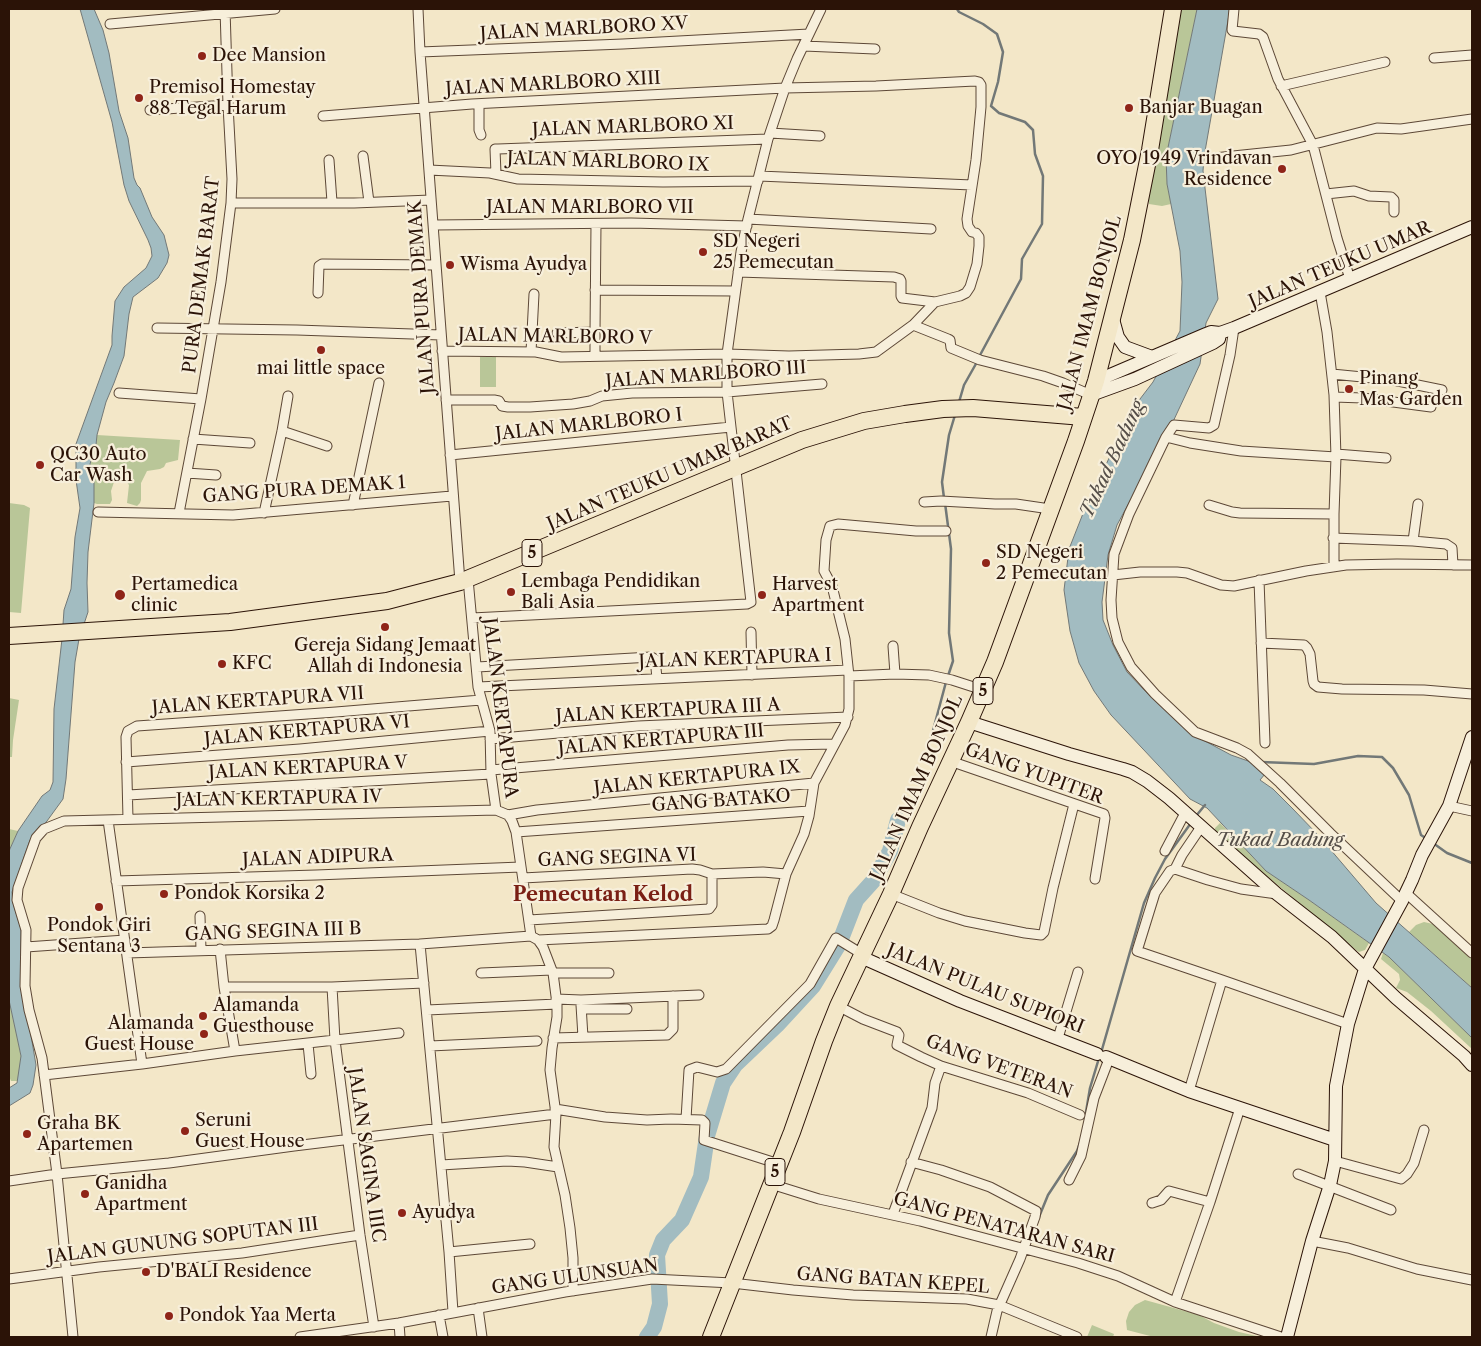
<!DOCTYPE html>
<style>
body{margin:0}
#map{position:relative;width:1481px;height:1346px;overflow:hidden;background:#f3e7c8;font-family:"Libre Caslon Text",serif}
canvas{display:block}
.frame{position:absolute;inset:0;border:10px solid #2b1307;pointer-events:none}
</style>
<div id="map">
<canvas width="1481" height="1346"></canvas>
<div class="frame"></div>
</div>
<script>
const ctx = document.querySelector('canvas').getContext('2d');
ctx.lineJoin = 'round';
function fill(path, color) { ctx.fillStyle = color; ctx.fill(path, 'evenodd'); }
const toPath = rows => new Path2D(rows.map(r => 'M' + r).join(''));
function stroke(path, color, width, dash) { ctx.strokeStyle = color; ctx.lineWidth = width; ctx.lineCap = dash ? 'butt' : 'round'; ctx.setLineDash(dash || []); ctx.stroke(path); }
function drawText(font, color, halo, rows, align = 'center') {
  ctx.font = font + ' "Libre Caslon Text",serif'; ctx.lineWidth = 4.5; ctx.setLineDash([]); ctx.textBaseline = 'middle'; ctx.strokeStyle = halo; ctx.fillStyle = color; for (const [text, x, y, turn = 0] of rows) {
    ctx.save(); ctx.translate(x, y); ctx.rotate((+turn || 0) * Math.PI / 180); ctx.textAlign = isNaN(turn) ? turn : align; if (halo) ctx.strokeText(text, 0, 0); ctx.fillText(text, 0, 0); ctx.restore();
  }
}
fill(toPath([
 [1178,9,1197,9,1166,157,1167,184,1171,204,1162,206,1149,204,1149,198],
 [480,357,496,357,496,387,480,387],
 [97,435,180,440,178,460,166,463,164,467,160,469,147,471,141,483,141,500,140,503,137,506,127,503,129,485,126,481,122,480,114,482,111,491,112,500,110,504,97,504,94,503,94,481,90,464,96,445],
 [9,503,24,505,30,508,21,613,9,612],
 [9,698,19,700,13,740,12,757,9,757],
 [1220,823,1266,871,1309,900,1369,943,1365,950,1359,952,1356,950,1268,877,1215,831,1215,828],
 [9,829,18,831,9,851],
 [1424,922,1433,924,1472,959,1472,988,1409,932,1416,925],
 [1383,953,1389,957,1472,1038,1472,1049,1431,1011,1407,992,1396,988,1400,980,1399,974,1381,959],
 [9,996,21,1056,20,1073,17,1081,11,1081,9,1076],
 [1145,1300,1199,1315,1214,1323,1239,1332,1261,1337,1154,1337,1127,1330,1126,1321,1129,1312,1135,1305],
 [1092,1325,1114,1334,1113,1337,1087,1337]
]), '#b9c698');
const water = toPath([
 [80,9,94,9,103,30,109,53,119,111,128,138,134,178,137,185,140,188,152,217,164,235,169,255,167,263,158,278,133,297,129,314,124,356,114,383,106,402,97,435,96,445,90,464,94,481,94,503,88,552,87,583,88,612,79,639,75,662,66,779,63,799,47,821,30,840,12,892,13,903,21,929,21,954,23,988,36,1065,33,1085,30,1093,9,1106,9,1088,17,1083,21,1056,9,1000,9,851,18,831,42,796,50,790,53,782,54,709,62,639,64,610,71,589,75,537,80,508,76,480,76,444,112,345,112,336,115,301,124,287,146,268,152,256,151,248,148,240,129,201,124,185,112,122,80,9],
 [1197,9,1230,9,1204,157,1203,171,1218,299,1206,323,1200,364,1171,426,1117,525,1108,555,1102,602,1103,620,1113,645,1127,672,1147,693,1190,733,1231,755,1251,762,1265,774,1260,780,1273,789,1293,809,1318,835,1376,903,1472,988,1472,1038,1389,957,1309,900,1266,871,1207,808,1190,799,1111,715,1094,691,1079,663,1070,631,1064,590,1069,549,1084,511,1120,435,1140,399,1153,382,1180,331,1182,282,1180,251,1167,184,1166,157,1197,9]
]);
fill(water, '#a2bcc1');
stroke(water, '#727877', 1);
stroke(toPath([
 [957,9,959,12,983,24,997,34,1003,52,998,82,991,106,999,113,1025,122,1033,130,1035,154,1043,176,1042,224,1022,259,1021,279,979,357],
 [959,402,964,385,977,362],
 [944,498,942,482,949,435,955,415],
 [945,503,951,549,949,633,953,661,948,676],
 [931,738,946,682],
 [1261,762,1314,764,1358,756,1382,757,1393,768,1409,795,1421,835,1427,839],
 [1196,816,1205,805],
 [1433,843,1447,853,1472,863],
 [1101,1053,1144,903,1155,878,1165,859,1191,823],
 [1085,1118,1090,1088,1099,1058],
 [1039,1217,1048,1195,1077,1151,1080,1143]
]), '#727877', 2.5);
stroke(toPath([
 [647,1337,654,1327,660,1304,657,1255,663,1240,682,1220,701,1177,707,1136,723,1083,735,1065,777,1025,813,986,839,944,856,900,874,880,890,851,898,820]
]), '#a2bcc1', 16);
const street = toPath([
 [418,9,420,52,460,582],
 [1234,9,1232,30,1233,31,1259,34,1263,37,1278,79,1313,145,1337,238,1350,279],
 [110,24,275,9],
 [804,46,875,49],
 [420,52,623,44,809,34],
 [1434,58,1472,55],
 [1281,86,1385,62],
 [479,104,479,130,481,135],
 [150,110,228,105],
 [323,116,472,104,785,88,876,86,975,81,979,82,981,85,981,107,976,160,967,219,968,226,972,232,976,233,979,237,979,246,977,264,970,287,966,293,960,296,935,302,913,325,876,352,859,354,789,356,727,354,561,357,536,352,442,351],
 [770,133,820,136],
 [363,156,369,202],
 [1214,158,1291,150,1377,128,1401,129,1472,119],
 [329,160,332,202],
 [429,170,490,173,518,179,663,182,758,181],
 [496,174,495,149,498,149,768,139],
 [759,176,972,185],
 [1326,194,1354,191,1369,196,1391,197,1394,200,1394,212],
 [231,203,354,203,431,200],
 [748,219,931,229],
 [434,225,631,223,747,226],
 [738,272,894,277,900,279,901,281,901,296,902,298,935,302],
 [595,290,735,291],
 [1320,292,1327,332,1334,395,1336,457,1334,514,1334,566],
 [318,293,319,266,322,264,436,265],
 [913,325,948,339,950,340,951,348,980,360,1043,376,1063,383,1091,395],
 [157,328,297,330,441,335],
 [1234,328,1230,355,1214,425,1209,428,1174,425,1166,437,1129,514,1114,554,1111,600,1112,618,1118,642,1131,667,1155,694,1195,732,1237,748,1248,754,1280,783,1330,833,1402,901],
 [557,333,595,332,596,224],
 [531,352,534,294],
 [595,356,595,332],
 [1332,374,1393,380,1442,390],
 [119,393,201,399],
 [1334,397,1363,398,1431,407],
 [446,400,494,400,499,401,502,406,508,407,530,407,573,404,590,401,602,396,632,393,727,392,822,384],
 [282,431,327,446],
 [1166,437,1190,443,1241,451,1336,457],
 [193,439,250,443],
 [1336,454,1386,458],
 [450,455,731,427],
 [187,473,216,475],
 [924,502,941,501,995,504,1016,504,1050,509],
 [353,505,379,383],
 [1209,505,1232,512,1240,513,1334,514],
 [98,512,233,515,452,496],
 [179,513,201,399,221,282,231,203,232,179,228,105,225,9],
 [264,513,282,431,288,396],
 [1333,538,1413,541,1446,544,1452,548,1453,565],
 [1413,541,1418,504],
 [1113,575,1140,572,1177,572,1187,573,1221,585,1234,586,1306,571,1346,565,1397,564,1472,565],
 [468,579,478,687,490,731,491,774,496,810],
 [1259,580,1265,743],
 [472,618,747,604,751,602,727,392,727,354,741,252,748,219,768,139,785,88,797,59,821,9],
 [751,632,752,675],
 [1261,643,1304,645,1307,648,1310,654,1313,681,1314,684,1318,687,1342,689,1424,690,1472,694],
 [893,646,895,674],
 [477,667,651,657,655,659,657,678],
 [849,676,895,674,929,675,952,680,983,690],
 [478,687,848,670],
 [490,739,638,726,848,717],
 [950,761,1104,814,1105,818,1095,879],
 [126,762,300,749,490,731],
 [491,770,788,745,833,744],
 [814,783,845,725,849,709,849,676,845,639,832,586,824,571,826,540,830,526,838,524,916,531,946,531],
 [128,795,491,774],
 [1449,806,1472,811],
 [508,815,537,810,814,783,809,816,804,834,786,874,774,920,772,926,768,929,538,940],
 [128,819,126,737,128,731,137,726,336,712,481,700],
 [108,820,142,1064],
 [1201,827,1182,855,1175,869,1170,871,1155,893,1137,951,1222,980,1348,1024],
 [516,832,809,811],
 [1165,851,1185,813],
 [1175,869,1208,880,1241,889,1277,894],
 [523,878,692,869,700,870,712,874,763,872,786,874],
 [116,881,316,875,521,867],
 [1406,893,1472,953],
 [891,894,939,913,965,921,1025,933,1041,935,1044,932,1053,888,1074,804],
 [200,916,201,950],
 [529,920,709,909,712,905,712,874],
 [420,944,449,1252,453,1312],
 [26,947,125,940],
 [220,949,224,987,235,1051],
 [127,953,420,944,531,936],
 [481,973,552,970],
 [553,973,609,973],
 [224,987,332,987,424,983],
 [332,987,335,1040,360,1235,374,1327],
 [556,999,581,1000,699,995],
 [581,1005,583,1037],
 [838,1006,863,1019,897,1032,899,1035,897,1045,921,1057,941,1066,1028,1093,1080,1115],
 [582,1009,627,1009],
 [427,1010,557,1004],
 [553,1038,667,1035,673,1029,673,996],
 [1058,1038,1078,972],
 [308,1044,311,1074],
 [430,1046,537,1041],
 [44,1075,142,1064,235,1051,399,1033],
 [1189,1091,1222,980],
 [555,1109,605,1117,647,1120,671,1119,702,1120,705,1123,704,1140,779,1164],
 [686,1119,689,1070,697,1067,717,1072,726,1069,810,984,836,938,862,954],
 [1335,1161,1401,1179,1407,1174,1414,1163,1424,1130],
 [911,1162,941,1170,990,1187,1036,1211,1035,1217,1020,1259,997,1311,991,1337],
 [441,1165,507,1161,525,1162,558,1167],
 [1298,1174,1391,1210],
 [1069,1180,1081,1156,1094,1098,1109,1059],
 [9,1181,57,1174,169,1163,294,1146,556,1114],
 [771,1184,819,1199,920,1221,1078,1263,1118,1276,1175,1302,1281,1337],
 [1152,1203,1161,1200,1169,1191,1210,1202],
 [893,1214,932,1108,935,1083,941,1066],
 [1312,1241,1348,1248,1417,1269,1472,1280],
 [449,1252,530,1244],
 [9,1279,99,1267,242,1253,360,1235],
 [1175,1302,1210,1202,1240,1108],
 [478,1308,482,1337],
 [439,1315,443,1337],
 [399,1323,400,1337],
 [73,1337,57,1174,42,1058,29,1010,25,986,26,930,17,900,18,888,36,838,44,829,64,821,496,810,508,815,512,821,516,832,531,936,538,940,543,947,553,973,557,1004,557,1017,552,1048,550,1070,556,1114,554,1147,565,1195,570,1228,573,1258,573,1291],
 [300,1337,399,1323,565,1292,652,1279,732,1283,793,1290,853,1295,967,1299,999,1305,1077,1337]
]);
const secondary = toPath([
 [1113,319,1118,337,1125,347,1152,357],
 [1096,381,1206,334,1211,332,1220,333,1234,328,1472,227],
 [1091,395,1135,379,1213,343,1219,339,1220,333],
 [969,722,1069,754,1123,769,1132,772,1147,781,1169,798,1277,894,1332,937,1396,998,1464,1056,1472,1065],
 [861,957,960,1001,1097,1054],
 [1106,1057,1189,1091,1335,1140],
 [1287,1337,1312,1241,1330,1185,1335,1161,1336,1086,1348,1024,1365,969,1402,901,1412,880,1422,855,1449,806,1472,737]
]);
const highway = toPath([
 [9,636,230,622,387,601,460,582,802,440,864,421,905,414,943,409,973,408,1083,417],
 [711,1337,792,1132,824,1041,838,1006,891,894,920,827,969,722,995,662,1076,441,1096,381,1132,240,1150,150,1173,9]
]);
stroke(street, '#5d4837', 11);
stroke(secondary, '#2b1307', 14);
stroke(highway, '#2b1307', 18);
stroke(street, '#f7efdb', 9);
stroke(secondary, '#f7efdb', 12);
stroke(highway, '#f3e7c8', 16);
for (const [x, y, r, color] of [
 [202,56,5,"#8f2418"],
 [139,98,5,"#8f2418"],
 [1129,108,5,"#8f2418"],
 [1282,169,5,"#8f2418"],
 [703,252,5,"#8f2418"],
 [450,265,5,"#8f2418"],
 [321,350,5,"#8f2418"],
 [1349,389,5,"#8f2418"],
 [40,465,5,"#8f2418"],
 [986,563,5,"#8f2418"],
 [511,592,5,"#8f2418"],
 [120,595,6,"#8f2418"],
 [762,595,5,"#8f2418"],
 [385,627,5,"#8f2418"],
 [222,664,5,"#8f2418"],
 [164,894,5,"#8f2418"],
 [99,907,5,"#8f2418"],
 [203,1016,5,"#8f2418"],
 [204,1034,5,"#8f2418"],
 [185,1131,5,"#8f2418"],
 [27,1134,5,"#8f2418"],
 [85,1194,5,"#8f2418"],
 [402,1213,5,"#8f2418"],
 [146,1272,5,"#8f2418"],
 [169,1316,5,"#8f2418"]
]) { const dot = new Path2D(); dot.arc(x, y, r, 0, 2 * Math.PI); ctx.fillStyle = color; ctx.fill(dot); stroke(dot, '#f7efdb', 2); }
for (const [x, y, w] of [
 [532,553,20],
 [983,691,20],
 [775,1172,20]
]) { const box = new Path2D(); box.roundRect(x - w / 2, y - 13.5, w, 27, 4); ctx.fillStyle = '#f7efdb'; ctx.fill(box); stroke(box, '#2b1307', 1); }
drawText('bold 16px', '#2b1307', null, [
 ["5",532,553],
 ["5",983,691],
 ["5",775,1172]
]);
drawText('18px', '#2b1307', '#f7efdb', [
 ["JALAN MARLBORO XV",584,29,-3],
 ["JALAN MARLBORO XIII",553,84,-3],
 ["JALAN MARLBORO XI",633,127,-2],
 ["JALAN MARLBORO IX",608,162,2],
 ["JALAN MARLBORO VII",590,208],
 ["JALAN TEUKU UMAR",1340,265,-23],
 ["PURA DEMAK BARAT",202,275,-83],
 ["JALAN PURA DEMAK",422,297,-94],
 ["JALAN IMAM BONJOL",1090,313,-75],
 ["JALAN MARLBORO V",555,337,1],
 ["JALAN MARLBORO III",706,375,-4],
 ["JALAN MARLBORO I",589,425,-6],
 ["JALAN TEUKU UMAR BARAT",670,474,-23],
 ["GANG PURA DEMAK 1",304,490,-4],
 ["JALAN KERTAPURA I",735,659,-2],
 ["JALAN KERTAPURA VII",258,701,-4],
 ["JALAN KERTAPURA",500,708,83],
 ["JALAN KERTAPURA III A",668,711,-3],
 ["JALAN KERTAPURA VI",307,731,-5],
 ["JALAN KERTAPURA III",661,740,-5],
 ["JALAN KERTAPURA V",308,768,-3],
 ["GANG YUPITER",1034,774,20],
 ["JALAN KERTAPURA IX",697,778,-6],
 ["JALAN IMAM BONJOL",917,788,-66],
 ["JALAN KERTAPURA IV",279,799,-1],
 ["GANG BATAKO",721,801,-4],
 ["JALAN ADIPURA",318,858,-2],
 ["GANG SEGINA VI",617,858,-2],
 ["GANG SEGINA III B",273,932,-2],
 ["JALAN PULAU SUPIORI",985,989,22],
 ["GANG VETERAN",999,1067,20],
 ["JALAN SAGINA IIIC",366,1155,82],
 ["GANG PENATARAN SARI",1004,1228,15],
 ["JALAN GUNUNG SOPUTAN III",183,1241,-7],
 ["GANG ULUNSUAN",575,1277,-8],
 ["GANG BATAN KEPEL",893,1281,4]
]);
drawText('18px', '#2b1307', '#f7efdb', [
 ["Dee Mansion",212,56],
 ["Premisol Homestay",149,88],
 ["88 Tegal Harum",149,109],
 ["Banjar Buagan",1139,108],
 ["OYO 1949 Vrindavan",1272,159,"right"],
 ["Residence",1272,180,"right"],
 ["SD Negeri",713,242],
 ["25 Pemecutan",713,263],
 ["Wisma Ayudya",460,265],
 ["mai little space",321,369,"center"],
 ["Pinang",1359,379],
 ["Mas Garden",1359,400],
 ["QC30 Auto",50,455],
 ["Car Wash",50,476],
 ["SD Negeri",996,553],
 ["2 Pemecutan",996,574],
 ["Lembaga Pendidikan",521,582],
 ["Bali Asia",521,603],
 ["Pertamedica",131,585],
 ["clinic",131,606],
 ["Harvest",772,585],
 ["Apartment",772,606],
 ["Gereja Sidang Jemaat",385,646,"center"],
 ["Allah di Indonesia",385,667,"center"],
 ["KFC",232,664],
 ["Pondok Korsika 2",174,894],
 ["Pondok Giri",99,926,"center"],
 ["Sentana 3",99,947,"center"],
 ["Alamanda",213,1006],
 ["Guesthouse",213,1027],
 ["Alamanda",194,1024,"right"],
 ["Guest House",194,1045,"right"],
 ["Seruni",195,1121],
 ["Guest House",195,1142],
 ["Graha BK",37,1124],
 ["Apartemen",37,1145],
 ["Ganidha",95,1184],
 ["Apartment",95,1205],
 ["Ayudya",412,1213],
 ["D'BALI Residence",156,1272],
 ["Pondok Yaa Merta",179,1316]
], 'left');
drawText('italic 19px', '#554e48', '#f7efdb', [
 ["Tukad Badung",1113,459,-65],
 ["Tukad Badung",1280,841]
]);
drawText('bold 20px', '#7a1f14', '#f7efdb', [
 ["Pemecutan Kelod",603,895]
]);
</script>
